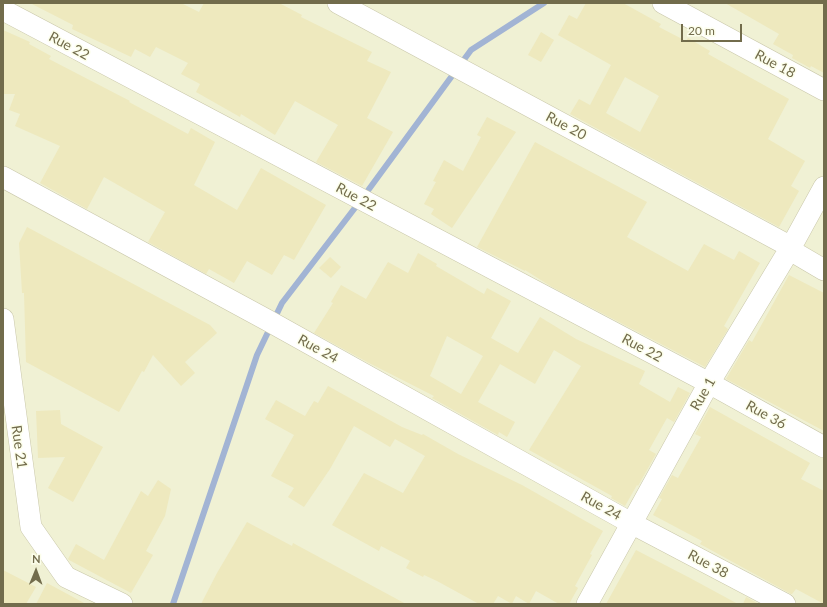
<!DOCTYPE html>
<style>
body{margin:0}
#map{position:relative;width:827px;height:607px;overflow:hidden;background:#f9fbe5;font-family:Lato,sans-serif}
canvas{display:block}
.frame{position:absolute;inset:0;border:4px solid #726c4c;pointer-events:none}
.north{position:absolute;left:16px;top:551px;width:40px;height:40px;-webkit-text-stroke:3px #fcfeeb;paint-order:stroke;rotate:1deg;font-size:11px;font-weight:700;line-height:16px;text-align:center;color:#726c4c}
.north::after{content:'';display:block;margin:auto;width:14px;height:18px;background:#726c4c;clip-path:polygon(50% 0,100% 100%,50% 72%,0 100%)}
.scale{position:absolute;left:681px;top:24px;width:61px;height:18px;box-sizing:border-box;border:2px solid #726c4c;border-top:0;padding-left:5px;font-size:12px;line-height:14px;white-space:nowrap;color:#726c4c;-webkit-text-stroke:3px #fcfeeb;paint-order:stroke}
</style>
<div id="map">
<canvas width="827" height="607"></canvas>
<div class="frame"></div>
<div class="north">N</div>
<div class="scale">20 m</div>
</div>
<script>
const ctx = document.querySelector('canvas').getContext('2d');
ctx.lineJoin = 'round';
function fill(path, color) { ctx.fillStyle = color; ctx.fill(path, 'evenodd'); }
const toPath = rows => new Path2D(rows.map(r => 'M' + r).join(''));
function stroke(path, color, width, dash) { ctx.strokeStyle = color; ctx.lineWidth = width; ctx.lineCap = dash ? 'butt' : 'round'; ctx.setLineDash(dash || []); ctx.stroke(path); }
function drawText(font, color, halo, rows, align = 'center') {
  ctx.font = font + ' Lato,sans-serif'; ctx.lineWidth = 3; ctx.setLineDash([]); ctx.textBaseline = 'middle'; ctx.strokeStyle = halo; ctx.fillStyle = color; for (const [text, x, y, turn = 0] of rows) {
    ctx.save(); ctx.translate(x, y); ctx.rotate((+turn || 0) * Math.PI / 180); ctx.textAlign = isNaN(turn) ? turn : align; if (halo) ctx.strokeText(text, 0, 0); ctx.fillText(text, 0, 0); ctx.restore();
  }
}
fill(toPath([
 [3,3,824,3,824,604,3,604]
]), '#f0f1d4');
stroke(toPath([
 [173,604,257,355,282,303,361,200,471,50,544,3]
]), '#a2b4d4', 6);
fill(toPath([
 [30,3,181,3,199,12,204,3,279,3,302,15,301,17,372,52,367,61,391,72,367,118,393,132,362,186,316,162,338,125,295,101,275,135,241,114,240,117,196,92,200,84,181,74,188,63,156,47,150,57,135,49,131,57,72,29,73,25],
 [586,3,623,3,661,24,659,27,686,41,688,38,710,51,708,54,789,99,768,139,805,161,791,186,799,191,779,227,570,114,579,99,590,105,611,65,558,35,569,15,577,19],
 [625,77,659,96,640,132,606,113],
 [725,3,824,3,824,73,811,66,810,68,792,58,793,55,773,44,779,34],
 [3,30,30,42,29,44,51,56,49,59,130,101,129,102,188,134,191,128,215,142,194,185,237,210,261,168,326,205,294,260,284,255,272,275,247,261,234,283,209,269,206,274,148,242,165,212,104,177,87,209,40,183,60,146,15,126,20,114,9,110,15,94,3,94],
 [541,32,554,40,541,62,528,55],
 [487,117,516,132,452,228,431,214,434,209,424,204,436,182,433,181,444,160,463,171,481,137,477,135],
 [535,142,647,202,627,237,688,271,704,244,734,260,739,251,760,263,724,326,728,329,705,367,552,287,525,270,525,271,477,247],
 [27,227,210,325,217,333,185,362,195,373,181,386,153,355,144,372,142,371,119,412,26,362,24,293,22,293,19,243],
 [418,253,437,264,436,266,484,294,487,288,511,301,491,338,518,353,540,317,576,339,645,371,639,384,670,402,678,387,690,393,674,422,667,418,649,450,656,454,638,486,637,485,625,506,611,498,612,496,529,450,581,366,554,350,535,384,500,364,478,402,515,422,507,437,499,432,498,435,432,398,434,396,369,363,314,333,333,303,331,302,341,285,366,299,388,262,408,273],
 [447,336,483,356,461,394,430,376],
 [330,257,341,267,331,278,319,268],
 [789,275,824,293,824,431,726,379,749,340,752,342],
 [328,386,402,427,422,435,423,434,458,454,522,485,603,531,590,554,592,555,575,586,578,588,569,604,559,604,536,591,529,604,516,596,512,604,498,596,493,604,479,604,437,581,424,575,423,577,406,568,410,561,381,546,379,551,332,525,364,473,403,493,425,456,395,439,390,447,354,426,330,469,304,507,288,497,294,488,271,476,294,435,265,419,276,400,305,416,314,401,318,403],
 [710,407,810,463,801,479,824,491,824,604,796,589,792,594,791,594,700,544,702,541,653,515,662,499,659,498,672,475,678,478,701,437,695,434],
 [60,410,61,424,103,447,73,502,48,488,65,457,38,458,36,411],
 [158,480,171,489,165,516,146,551,153,555,131,593,69,560,68,559,76,544,104,560,141,491,148,496],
 [247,522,292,546,293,543,406,604,201,604,217,573],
 [636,550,690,578,738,604,606,604],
 [3,570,36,587,26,604,3,604],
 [47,583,86,604,36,604],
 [746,597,759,604,743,604]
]), '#eee9be');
const minor = toPath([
 [338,3,791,247,790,250,824,270],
 [663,3,824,90],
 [3,10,709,383,824,447],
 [3,177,267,320,631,523,785,604],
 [3,319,31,527,66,577,122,604],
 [587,604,709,383,791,247,824,187]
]);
stroke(minor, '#c9c7aa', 22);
stroke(minor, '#fff', 21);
drawText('14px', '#726c4c', '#fcfeeb', [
 ["Rue 22",69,46,28],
 ["Rue 18",775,64,28],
 ["Rue 20",566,126,28],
 ["Rue 22",356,197,28],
 ["Rue 22",642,348,28],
 ["Rue 24",318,349,29],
 ["Rue 1",703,394,-60],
 ["Rue 36",766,415,29],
 ["Rue 21",19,447,82],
 ["Rue 24",601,506,29],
 ["Rue 38",708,564,28]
]);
</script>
